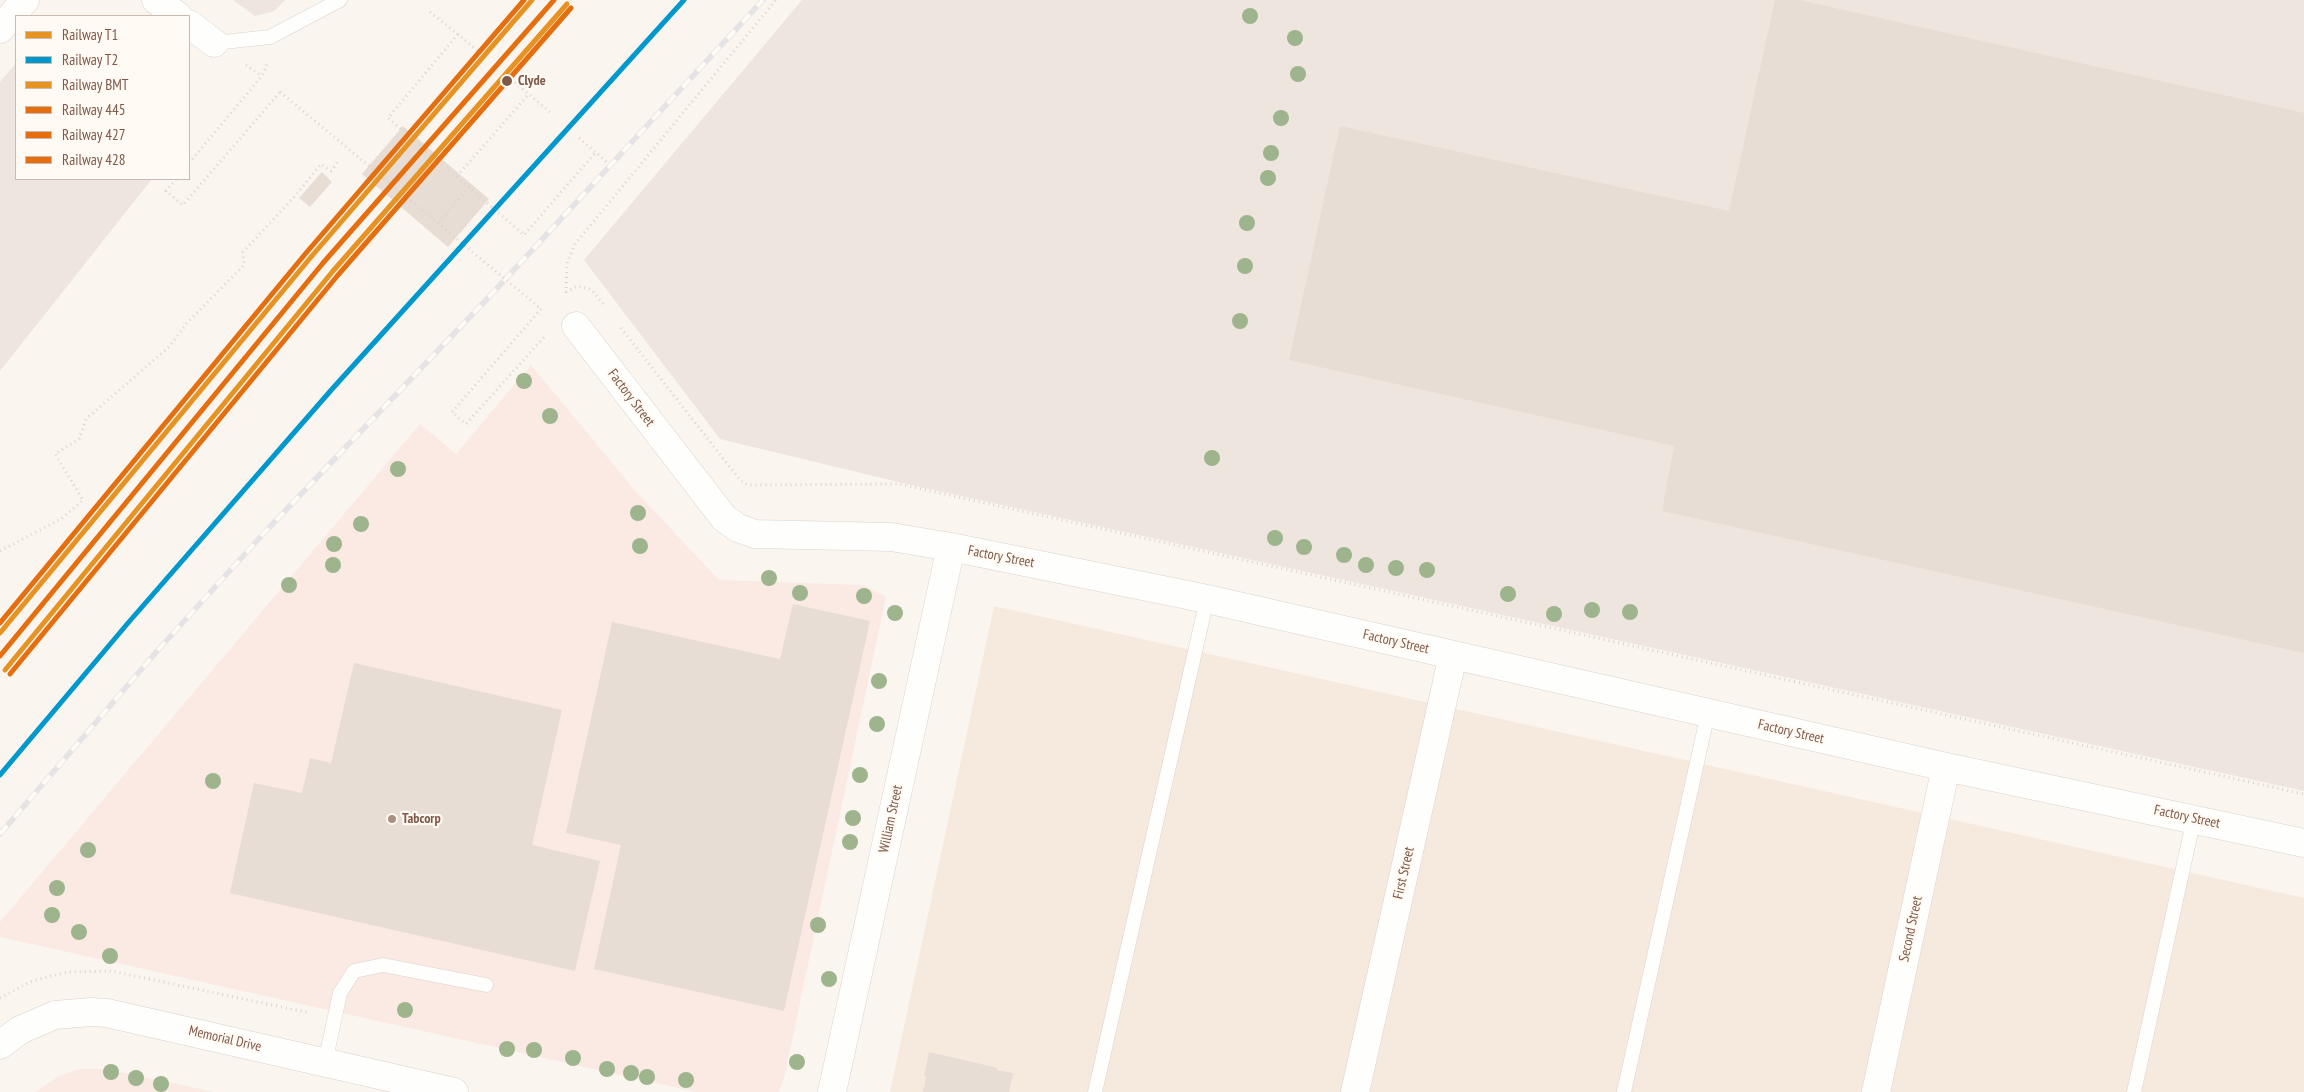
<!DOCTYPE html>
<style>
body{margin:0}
#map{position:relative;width:2304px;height:1092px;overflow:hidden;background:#faf5ef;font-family:"PT Sans Narrow",sans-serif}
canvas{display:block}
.legend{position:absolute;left:15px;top:15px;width:175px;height:165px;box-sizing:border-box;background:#fffaf3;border:1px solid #cbbaaf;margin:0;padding:6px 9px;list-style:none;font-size:15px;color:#7e5949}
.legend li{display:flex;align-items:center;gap:10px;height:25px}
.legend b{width:25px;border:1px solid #cbbaaf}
</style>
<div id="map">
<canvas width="2304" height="1092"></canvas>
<ul class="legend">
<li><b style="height:6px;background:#e79323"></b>Railway T1</li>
<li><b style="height:6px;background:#0098cd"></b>Railway T2</li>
<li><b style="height:6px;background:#e79323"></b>Railway BMT</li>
<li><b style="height:6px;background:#e56e0f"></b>Railway 445</li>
<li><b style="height:6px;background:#e56e0f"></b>Railway 427</li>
<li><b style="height:6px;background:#e56e0f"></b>Railway 428</li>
</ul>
</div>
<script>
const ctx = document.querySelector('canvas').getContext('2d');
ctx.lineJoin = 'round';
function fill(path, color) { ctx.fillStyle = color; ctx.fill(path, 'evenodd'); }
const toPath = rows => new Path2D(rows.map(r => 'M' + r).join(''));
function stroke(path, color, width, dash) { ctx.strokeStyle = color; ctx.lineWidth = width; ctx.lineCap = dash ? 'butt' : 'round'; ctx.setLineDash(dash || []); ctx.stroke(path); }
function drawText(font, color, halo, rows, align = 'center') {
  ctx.font = font + ' "PT Sans Narrow",sans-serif'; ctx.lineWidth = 4.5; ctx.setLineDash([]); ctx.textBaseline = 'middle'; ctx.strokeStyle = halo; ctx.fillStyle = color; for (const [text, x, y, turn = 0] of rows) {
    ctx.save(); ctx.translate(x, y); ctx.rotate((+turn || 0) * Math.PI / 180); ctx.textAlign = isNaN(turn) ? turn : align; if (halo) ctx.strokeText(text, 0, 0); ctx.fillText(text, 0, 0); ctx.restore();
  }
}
fill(toPath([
 [994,606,2304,898,2304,1092,890,1092]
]), '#f6eadf');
fill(toPath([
 [531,365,637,493,719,580,863,585,886,597,784,1078,779,1092,697,1092,0,937,0,922,420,424,456,454],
 [80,1069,106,1069,214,1092,36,1092,59,1076]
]), '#faeae3');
fill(toPath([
 [233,0,285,0,274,11,255,16],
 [802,0,2304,0,2304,791,911,485,720,439,584,260],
 [16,63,16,179,152,179,0,371,0,82]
]), '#ede5de');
fill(toPath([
 [1775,0,1799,0,2304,113,2304,653,1662,511,1674,446,1289,360,1340,126,1729,211],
 [403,126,489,199,448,247,362,174],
 [322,172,332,182,310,207,299,198],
 [793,604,870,621,784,1011,594,969,621,845,566,833,612,622,780,659],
 [354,663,562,710,532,845,600,861,575,971,230,893,254,783,302,793,310,758,331,763],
 [929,1052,998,1068,997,1070,1013,1073,1009,1092,923,1092,926,1077,924,1076]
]), '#e7ddd5');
const lane = toPath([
 [214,43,270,37,340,0],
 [325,1063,340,993,354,971,383,965,486,985],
 [1095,1092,1207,599],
 [1624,1092,1708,713],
 [2134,1092,2194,818]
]);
const street = toPath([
 [156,0,178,16],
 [189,24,214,43],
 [0,29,25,0],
 [576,326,724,518,738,528,755,534,891,537,951,547,1207,599,1946,767,2304,843],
 [832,1092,951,547],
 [1355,1092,1453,655],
 [1876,1092,1946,767]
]);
const secondary = toPath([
 [0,1045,20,1030,55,1015,91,1012,107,1013,454,1092]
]);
stroke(lane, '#dad2cd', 15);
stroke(street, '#dad2cd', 29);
stroke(secondary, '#dad0ca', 29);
stroke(toPath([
 [430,12,481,53],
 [458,34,388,118,524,235,596,152],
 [246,65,262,76],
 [507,76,550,112],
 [579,138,609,164],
 [189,163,262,76,268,62],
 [457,176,529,94],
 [176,179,166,191,183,205,280,92],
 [439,222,469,187],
 [566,292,577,286,591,289,604,305],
 [566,293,567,263,575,244,776,0],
 [541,309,452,412,466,424,546,335],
 [621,328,740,480,748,485,899,484,2304,794],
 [0,551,61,519,83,500,55,454,79,439,86,419,169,347,187,323,244,265,243,252,296,195,321,164,331,171,339,160],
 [0,998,30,982,51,976,69,972,111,971,310,1013]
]), '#ddd3ce', 3, [1, 4]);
stroke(lane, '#fefefd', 14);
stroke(street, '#fefefd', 28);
stroke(secondary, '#fefefd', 28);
const rail = toPath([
 [0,834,158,650,264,533,488,298,763,0]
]);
stroke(rail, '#e6e3e7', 5.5);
stroke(rail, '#fffaf3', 4, [11]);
stroke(toPath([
 [280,92,541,309]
]), '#ddd3ce', 3, [1, 4]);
stroke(toPath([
 [0,633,311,257,532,0]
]), '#e79323', 5);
stroke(toPath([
 [0,775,128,623,333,388,684,0]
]), '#0098cd', 5);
stroke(toPath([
 [5,670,333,271,567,4]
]), '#e79323', 5);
stroke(toPath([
 [0,656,323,263,554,0]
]), '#e56e0f', 5);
stroke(toPath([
 [10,674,338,275,571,8]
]), '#e56e0f', 5);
stroke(toPath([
 [0,623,306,253,524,0]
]), '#e56e0f', 5);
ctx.fillStyle = '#9eb48d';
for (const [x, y] of [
 [1250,16],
 [1295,38],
 [1298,74],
 [1281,118],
 [1271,153],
 [1268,178],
 [1247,223],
 [1245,266],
 [1240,321],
 [524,381],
 [550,416],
 [1212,458],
 [398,469],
 [638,513],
 [361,524],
 [1275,538],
 [334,544],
 [640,546],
 [1304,547],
 [1344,555],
 [333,565],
 [1366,565],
 [1396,568],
 [1427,570],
 [769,578],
 [289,585],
 [800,593],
 [1508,594],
 [864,596],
 [1592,610],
 [1630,612],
 [895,613],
 [1554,614],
 [879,681],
 [877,724],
 [860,775],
 [213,781],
 [853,818],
 [850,842],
 [88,850],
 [57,888],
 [52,915],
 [818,925],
 [79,932],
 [110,956],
 [829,979],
 [405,1010],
 [507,1049],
 [534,1050],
 [573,1058],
 [797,1062],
 [607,1069],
 [111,1072],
 [631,1073],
 [647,1077],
 [136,1078],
 [686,1080],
 [161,1084]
]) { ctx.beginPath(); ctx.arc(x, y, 8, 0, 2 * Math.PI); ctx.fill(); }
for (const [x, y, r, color] of [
 [507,81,6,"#7e5949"],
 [392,819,5,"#a99083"]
]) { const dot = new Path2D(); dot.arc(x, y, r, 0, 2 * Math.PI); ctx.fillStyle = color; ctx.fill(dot); stroke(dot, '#fffaf3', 2); }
drawText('bold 14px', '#7e5949', '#fffaf3', [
 ["Clyde",518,81]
], 'left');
drawText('14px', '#7e5949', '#fffaf3', [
 ["Factory Street",631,398,53],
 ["Factory Street",1001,557,11],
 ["Factory Street",1396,642,13],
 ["Factory Street",1791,732,13],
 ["Factory Street",2187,817,12],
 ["William Street",891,819,-78],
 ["First Street",1404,873,-77],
 ["Second Street",1911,929,-78],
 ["Memorial Drive",225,1039,13]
]);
drawText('bold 14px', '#7e5949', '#fffaf3', [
 ["Tabcorp",402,819]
], 'left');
</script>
